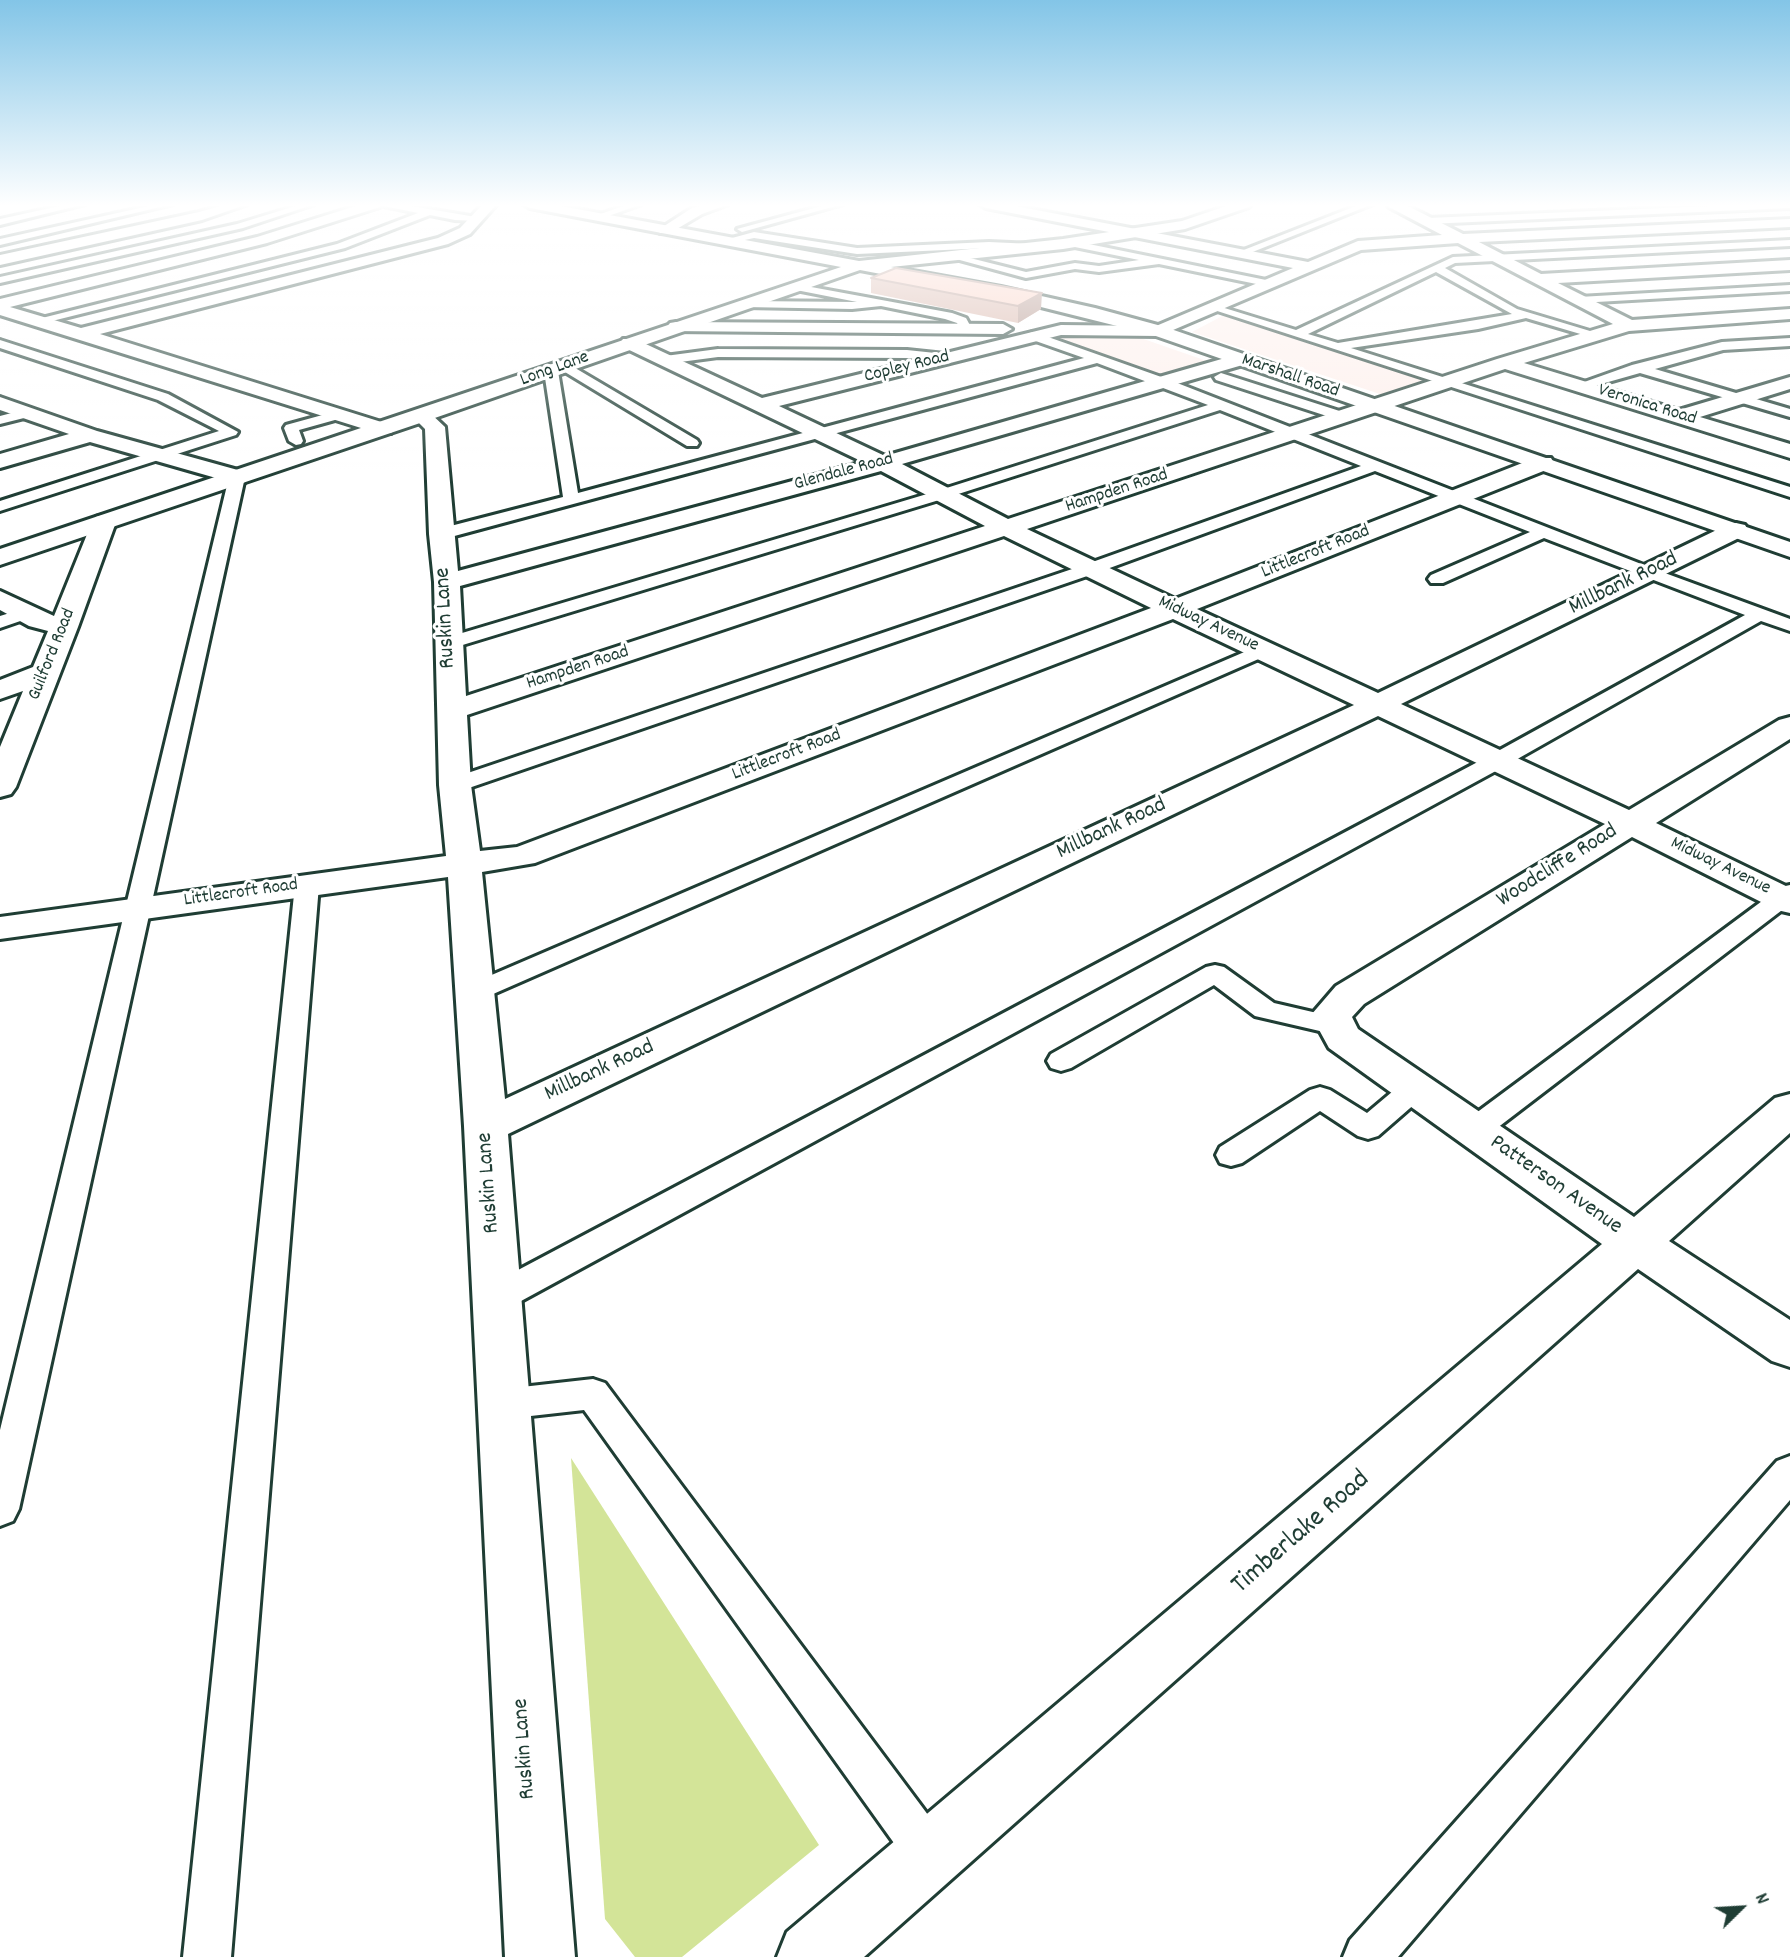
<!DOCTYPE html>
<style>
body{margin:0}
#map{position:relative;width:1790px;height:1957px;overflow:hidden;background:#fff;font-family:Dekko,sans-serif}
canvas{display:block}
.north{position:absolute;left:1706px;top:1873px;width:70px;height:70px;-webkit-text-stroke:5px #fff;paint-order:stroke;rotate:66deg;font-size:19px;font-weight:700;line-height:28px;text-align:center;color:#1f3d34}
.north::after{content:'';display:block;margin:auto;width:24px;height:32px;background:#1f3d34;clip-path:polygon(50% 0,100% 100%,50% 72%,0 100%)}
</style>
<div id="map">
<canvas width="1790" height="1957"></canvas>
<div class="north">N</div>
</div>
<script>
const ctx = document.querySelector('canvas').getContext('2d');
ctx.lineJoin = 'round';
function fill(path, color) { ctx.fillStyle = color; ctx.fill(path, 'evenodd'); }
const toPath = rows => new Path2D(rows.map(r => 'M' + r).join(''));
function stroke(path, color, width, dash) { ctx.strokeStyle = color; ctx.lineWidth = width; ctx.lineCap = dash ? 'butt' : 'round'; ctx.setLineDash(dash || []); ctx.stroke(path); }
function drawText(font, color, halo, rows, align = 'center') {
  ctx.font = font + ' Dekko,sans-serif'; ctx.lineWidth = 6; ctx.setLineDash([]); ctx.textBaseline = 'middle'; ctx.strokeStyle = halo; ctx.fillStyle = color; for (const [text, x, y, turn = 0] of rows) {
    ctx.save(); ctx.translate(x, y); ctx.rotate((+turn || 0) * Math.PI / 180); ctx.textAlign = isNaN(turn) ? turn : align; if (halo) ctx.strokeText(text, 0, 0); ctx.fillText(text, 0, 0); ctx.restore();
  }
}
fill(toPath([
 [1226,314,1434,380,1386,396,1192,332],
 [1084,334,1132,335,1207,361,1157,377,1045,336]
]), '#fdefeb');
fill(toPath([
 [571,1458,819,1845,682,1957,635,1957,605,1919]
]), '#d3e498');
const lane = toPath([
 [69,204,85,204,0,225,0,219,69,204],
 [158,204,173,204,0,245,0,239,158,204],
 [302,204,315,204,243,228,0,283,0,277,237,224,302,204],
 [383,204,399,204,482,218,477,221,455,220,430,215,345,248,36,325,30,321,337,244,418,213,384,206,383,204],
 [629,204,642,204,600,219,592,217,629,204],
 [829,204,843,204,742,232,737,229,829,204],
 [1361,204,1373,204,1245,255,1236,253,1361,204],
 [1759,204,1790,204,1790,208,1427,224,1422,221,1427,218,1759,204],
 [754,232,857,248,989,242,1033,244,1038,247,1033,250,989,248,857,254,754,238,726,244,721,241,754,232],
 [1069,240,1271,281,1277,284,1271,287,1159,264,1099,272,1075,269,1026,278,945,256,950,253,1026,272,1075,263,1099,266,1139,260,1065,245,1064,243,1069,240],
 [1790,240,1790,246,1455,263,1445,268,1517,309,1600,334,1594,338,1526,318,1478,329,1351,348,1790,487,1790,497,1208,308,1218,306,1296,330,1453,257,1790,240],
 [1436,272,1512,314,1338,343,1308,334,1436,272],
 [795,284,952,313,966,318,972,329,966,333,962,332,957,323,945,319,881,306,852,309,745,307,739,304,745,301,857,302,791,289,791,285,795,284],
 [1790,285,1790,291,1579,303,1573,300,1579,297,1790,285],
 [1034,332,1167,379,1654,569,1790,619,1790,631,1761,621,1505,766,510,1307,498,1310,486,1307,481,1297,486,1287,1489,756,1745,615,1544,538,1443,583,1431,583,1428,579,1431,575,1530,532,1375,471,1096,573,463,790,447,790,444,785,447,780,1084,565,1361,466,1220,410,949,497,456,647,442,647,440,643,442,639,937,491,1208,405,1097,363,447,538,435,538,433,534,435,530,563,497,544,371,546,368,556,368,558,371,578,493,1084,358,1030,339,1030,333,1034,332],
 [1790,338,1790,346,1723,350,1655,369,1790,409,1790,417,1640,373,1580,390,1573,386,1632,365,1722,342,1790,338],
 [0,340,168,394,238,432,236,435,0,511,0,501,219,431,158,400,0,348,0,340],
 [718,349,907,350,945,354,951,358,945,362,907,358,718,357,665,364,659,360,665,356,718,349],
 [565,362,697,440,699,443,697,446,687,446,560,369,559,366,565,362],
 [1221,373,1349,414,1351,417,1349,420,1339,420,1216,380,1214,377,1221,373],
 [27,409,34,413,32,416,0,424,0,416,27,409],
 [337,411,344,415,342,418,299,430,303,441,301,444,296,445,289,441,284,428,286,425,337,411],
 [237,472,245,477,19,1509,13,1521,0,1526,0,1430,229,477,237,472],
 [26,608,32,609,35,613,32,617,0,628,0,616,26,608],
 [1263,644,1273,650,1270,654,484,998,475,1001,466,998,462,992,466,986,1263,644],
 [307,878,316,880,319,885,231,1957,183,1957,295,885,298,880,307,878],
 [1790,885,1790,904,1484,1138,1474,1141,1464,1138,1459,1130,1464,1122,1781,887,1790,885],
 [1215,965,1224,967,1274,1003,1347,1020,1351,1026,1347,1032,1337,1035,1255,1016,1214,985,1071,1068,1061,1071,1051,1068,1047,1061,1051,1054,1206,967,1215,965],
 [1415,1078,1425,1081,1429,1088,1425,1095,1378,1136,1368,1139,1358,1136,1320,1111,1242,1163,1231,1166,1220,1163,1216,1155,1220,1147,1310,1090,1320,1087,1330,1090,1367,1113,1405,1081,1415,1078],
 [593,1379,605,1383,946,1839,953,1855,946,1871,930,1878,914,1871,584,1410,504,1419,491,1415,486,1404,491,1393,504,1389,593,1379],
 [1790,1456,1790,1500,1398,1957,1343,1957,1350,1940,1777,1461,1790,1456]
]);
const street = toPath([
 [228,204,248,204,202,220,0,265,0,255,199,212,228,204],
 [362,204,382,204,380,207,267,243,10,307,81,328,438,238,460,228,483,204,497,204,470,234,448,244,100,334,391,425,394,429,391,433,377,433,0,315,0,299,257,237,362,204],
 [708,204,729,204,702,214,670,233,660,233,658,230,692,208,708,204],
 [979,204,1005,204,1308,262,1358,241,1442,235,1389,207,1387,204,1404,204,1463,234,1790,219,1790,227,1479,242,1541,274,1790,260,1790,270,1558,283,1632,320,1790,309,1790,319,1629,331,1524,363,1679,410,1790,377,1790,389,1700,417,1790,444,1790,458,1505,369,1027,529,1175,599,1535,458,1551,458,1554,463,1551,468,1197,609,1378,693,1727,525,1736,523,1745,525,1748,530,1745,535,1401,704,1629,810,1779,720,1790,717,1790,739,1656,823,1790,888,1790,913,1777,910,1632,837,1364,1004,1352,1017,1358,1029,1634,1217,1775,1098,1790,1094,1790,1133,1669,1241,1790,1320,1790,1367,1772,1361,1638,1269,864,1957,777,1957,787,1932,1602,1244,1329,1048,1311,1015,1336,986,1605,824,1378,716,508,1134,575,1957,505,1957,464,1126,448,877,0,939,0,917,446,856,439,785,434,582,429,534,425,429,412,416,415,412,429,412,445,427,458,571,863,462,623,347,620,343,623,339,635,339,762,398,1061,325,1156,326,1293,268,986,208,979,204],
 [1458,243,1613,324,1497,359,1008,519,902,464,1246,364,1248,360,1239,354,1232,356,885,456,779,406,1061,335,1159,336,1361,250,1458,243],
 [881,471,985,526,466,696,460,586,881,471],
 [1004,536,1151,608,517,847,480,851,471,785,467,715,1004,536],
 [1173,619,1354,705,505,1099,482,872,535,863,1173,619],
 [676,322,1003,324,1012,329,1003,334,670,331,667,327,670,323,676,322],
 [0,397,97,431,245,472,248,477,245,482,237,484,90,442,0,468,0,454,69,434,0,410,0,397],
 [104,515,112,517,116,522,78,627,16,787,11,794,0,797,0,747,23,691,0,699,0,680,33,667,48,631,29,626,0,610,0,591,54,616,92,522,96,517,104,515]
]);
const secondary = toPath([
 [523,204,550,204,859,261,1063,239,1182,221,1232,204,1251,204,1249,207,1185,229,1063,249,891,267,1001,287,1095,308,1165,327,1790,542,1790,557,1153,335,1001,297,860,270,429,420,0,565,0,549,841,267,530,208,523,204]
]);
stroke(lane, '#1f3d34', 6);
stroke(street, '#1f3d34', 6);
stroke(secondary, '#1f3d34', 6);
fill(lane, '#fff');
fill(street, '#fff');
fill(secondary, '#fff');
fill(toPath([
 [871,278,1041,309,1018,323,871,293]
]), '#d5aea2');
fill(toPath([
 [1042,293,1041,309,1018,323,1018,306]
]), '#ae8d84');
const building = toPath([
 [896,268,1042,293,1018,306,871,278,896,268]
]);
fill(building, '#f8cabc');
stroke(building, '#ae8d84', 2);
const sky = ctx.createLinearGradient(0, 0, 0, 478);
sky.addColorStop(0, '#83c5e7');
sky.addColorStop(0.43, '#fff');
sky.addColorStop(1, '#ffffff00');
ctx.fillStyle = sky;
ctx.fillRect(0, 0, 1790, 478);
drawText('19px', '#1f3d34', '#fff', [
 ["Copley Road",907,368,-14],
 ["Long Lane",555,370,-20],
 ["Marshall Road",1290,377,19],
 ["Veronica Road",1647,406,17],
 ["Glendale Road",844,473,-15],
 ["Hampden Road",1117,492,-18],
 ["Littlecroft Road",1316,553,-22],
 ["Midway Avenue",1208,625,25],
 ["Guilford Road",53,655,-68],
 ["Hampden Road",578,669,-18],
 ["Littlecroft Road",787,756,-21],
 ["Midway Avenue",1720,867,26],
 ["Littlecroft Road",241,894,-8]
]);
drawText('23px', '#1f3d34', '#fff', [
 ["Millbank Road",1624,585,-26],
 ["Ruskin Lane",447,618,-93],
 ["Millbank Road",1112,830,-25],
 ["Woodcliffe Road",1558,867,-32],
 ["Millbank Road",600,1072,-25],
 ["Ruskin Lane",490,1183,-94],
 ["Patterson Avenue",1555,1186,35],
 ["Ruskin Lane",526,1749,-94]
]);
drawText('28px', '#1f3d34', '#fff', [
 ["Timberlake Road",1302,1534,-41]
]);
</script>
